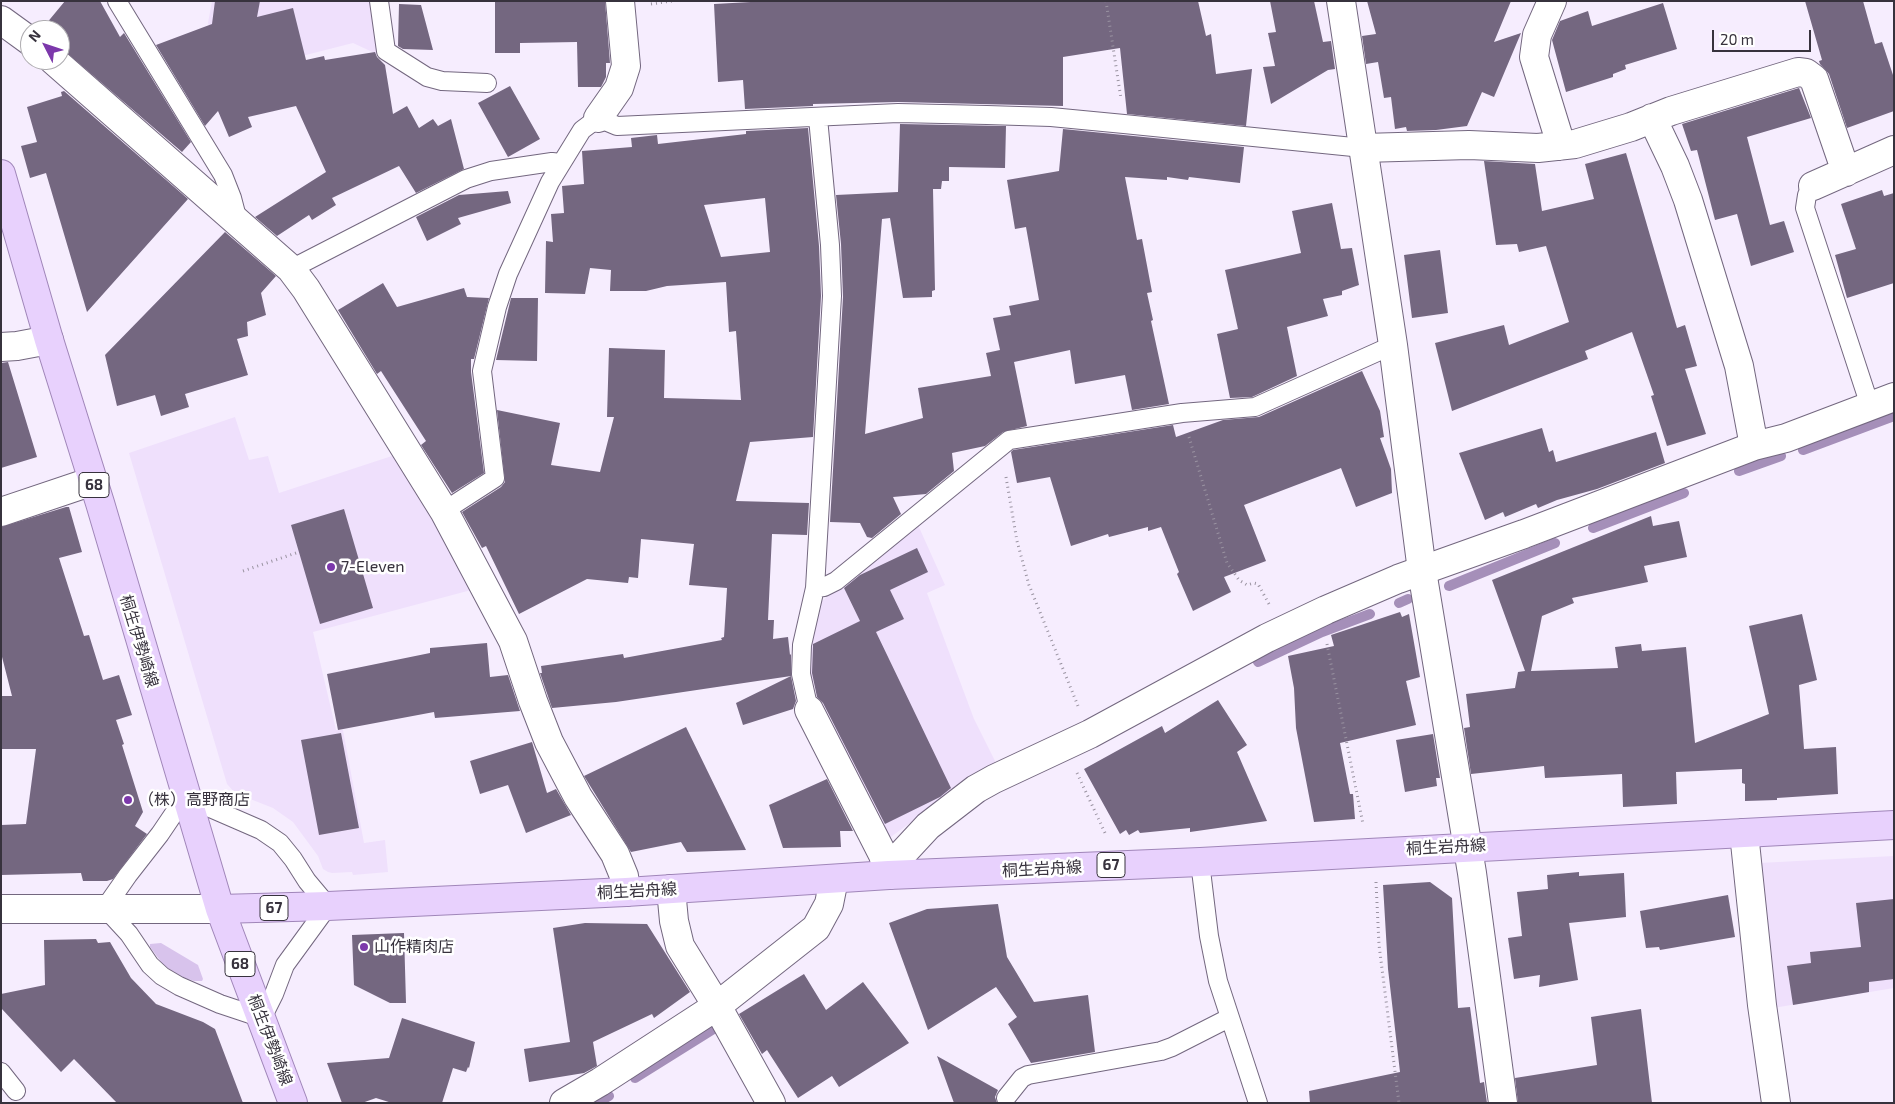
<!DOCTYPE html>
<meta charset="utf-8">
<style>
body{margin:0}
#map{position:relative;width:1895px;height:1104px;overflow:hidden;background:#f6edfe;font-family:"Exo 2",sans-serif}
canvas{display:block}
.frame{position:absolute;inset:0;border:2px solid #37323d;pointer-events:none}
.north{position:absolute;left:20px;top:20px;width:50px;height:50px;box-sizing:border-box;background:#fff;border:1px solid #afadb1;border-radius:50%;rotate:311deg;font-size:14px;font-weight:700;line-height:20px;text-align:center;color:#37323d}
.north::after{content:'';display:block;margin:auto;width:18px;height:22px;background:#7c38ab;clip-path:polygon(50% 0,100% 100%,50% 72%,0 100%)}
.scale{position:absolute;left:1712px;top:30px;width:99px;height:22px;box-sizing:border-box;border:2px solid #37323d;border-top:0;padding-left:6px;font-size:15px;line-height:18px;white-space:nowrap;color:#37323d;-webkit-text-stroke:4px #fff;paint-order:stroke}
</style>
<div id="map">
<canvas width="1895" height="1104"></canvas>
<div class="frame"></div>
<div class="north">N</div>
<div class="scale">20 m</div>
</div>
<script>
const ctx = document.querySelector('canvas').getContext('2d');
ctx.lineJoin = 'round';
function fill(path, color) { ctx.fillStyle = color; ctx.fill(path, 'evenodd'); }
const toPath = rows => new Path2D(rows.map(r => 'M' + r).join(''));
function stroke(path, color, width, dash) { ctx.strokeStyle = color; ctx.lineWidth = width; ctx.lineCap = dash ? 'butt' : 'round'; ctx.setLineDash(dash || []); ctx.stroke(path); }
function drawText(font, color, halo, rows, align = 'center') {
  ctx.font = font + ' "Exo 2","Noto Sans JP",sans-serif'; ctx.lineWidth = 5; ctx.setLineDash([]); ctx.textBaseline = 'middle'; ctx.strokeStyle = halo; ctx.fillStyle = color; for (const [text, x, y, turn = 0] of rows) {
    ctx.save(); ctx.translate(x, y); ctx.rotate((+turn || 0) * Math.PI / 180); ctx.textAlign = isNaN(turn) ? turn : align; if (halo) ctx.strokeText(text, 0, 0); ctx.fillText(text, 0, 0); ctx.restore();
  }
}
fill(toPath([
 [212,1,373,1,381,56,353,43,239,72,213,37,208,23],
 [235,417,249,460,268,456,279,493,398,454,475,589,313,632,336,730,343,730,364,843,385,840,388,872,353,875,352,872,332,873,328,872,323,869,318,856,293,822,273,808,235,793,227,784,129,453],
 [918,525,945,585,927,593,974,719,997,765,977,774,888,839,807,669,820,603,875,554,908,528,912,531],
 [1894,856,1894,988,1773,1008,1759,863]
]), '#efe0fc');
fill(toPath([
 [161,943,198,965,203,979,202,981,194,981,182,977,164,966,150,947,150,944]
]), '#d8c3ec');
stroke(toPath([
 [1803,450,1894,416],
 [1739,471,1781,456],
 [1593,528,1684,493],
 [1449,586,1555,543],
 [1399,603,1408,599],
 [1258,662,1322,632,1370,614],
 [635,1078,715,1028],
 [597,1103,609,1096]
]), '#a58fb9', 10);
fill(toPath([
 [65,1,100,1,120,37,124,33,191,142,182,152,60,47,60,30,41,30],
 [215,1,260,1,257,17,293,8,306,60,324,56,325,60,375,52,377,57,385,65,393,114,407,106,419,128,433,119,438,126,451,119,464,169,416,193,399,166,332,198,336,205,312,220,309,215,277,236,255,217,326,172,296,106,248,117,252,127,229,137,218,111,205,126,156,45,212,24],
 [495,1,605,1,610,63,606,63,606,77,601,87,578,87,577,42,520,43,520,53,495,53],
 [769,1,1198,1,1206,36,1211,34,1216,74,1252,69,1246,126,1127,114,1120,48,1063,57,1063,106,898,102,813,104,813,106,745,109,743,80,718,82,714,4],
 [1270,1,1314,1,1323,42,1331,41,1335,69,1328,70,1271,104,1263,67,1275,66,1268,33,1276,32],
 [1367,1,1511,1,1494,42,1521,33,1494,97,1482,92,1467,126,1436,130,1407,131,1406,127,1395,129,1391,97,1384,98,1378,62,1366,64,1362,36,1376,34],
 [1805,1,1863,1,1875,44,1882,42,1894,78,1894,111,1847,128,1829,74,1820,64,1819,61,1822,60],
 [1663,3,1677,49,1625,65,1626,69,1613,74,1613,77,1566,92,1552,40,1560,21,1588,11,1592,26],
 [399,4,421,5,433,50,403,49,398,46],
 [510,86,540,139,508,157,478,103],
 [1799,88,1811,118,1747,137,1770,225,1784,221,1794,252,1751,266,1737,214,1715,220,1697,150,1691,151,1682,124],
 [64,91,188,199,87,312,46,173,30,178,21,146,37,142,27,107,62,96,61,92],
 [900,124,1006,126,1005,168,949,167,949,181,942,181,941,189,933,189,935,290,932,291,932,297,903,298,890,218,882,219,865,434,923,418,918,388,991,376,986,353,1000,350,993,318,1011,315,1009,306,1039,300,1026,227,1015,229,1007,180,1059,171,1063,129,1244,147,1240,183,1189,177,1188,180,1167,177,1167,180,1125,177,1137,240,1142,239,1152,292,1147,293,1153,320,1151,321,1169,404,1132,410,1125,375,1075,384,1070,350,1014,362,1027,426,1003,432,985,446,952,453,954,471,926,494,893,497,901,514,872,538,867,537,860,523,830,522,843,297,841,244,836,195,898,192],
 [808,128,819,246,821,296,813,437,750,442,736,501,809,503,807,535,772,534,768,620,774,620,773,639,788,637,790,655,791,654,791,676,616,702,552,708,540,673,542,673,541,666,623,654,624,658,722,640,721,638,724,637,727,588,689,585,694,544,641,539,638,578,629,577,628,583,587,579,519,614,486,546,482,548,462,512,501,487,505,482,497,410,560,423,551,465,600,472,614,417,607,417,609,348,665,350,664,398,741,400,736,331,729,332,726,282,667,286,646,291,610,291,611,270,590,268,585,294,545,293,546,241,553,242,551,214,564,213,562,186,584,184,582,151,632,147,631,138,657,135,658,144,746,134,746,131],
 [765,198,770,252,721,257,704,205],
 [1626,153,1677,328,1685,325,1697,366,1685,369,1706,434,1667,446,1651,396,1654,395,1632,332,1585,351,1588,359,1452,411,1435,343,1504,325,1509,345,1569,322,1546,246,1519,252,1517,244,1496,245,1484,161,1535,164,1542,211,1594,199,1585,164],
 [1882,190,1884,196,1894,193,1894,283,1847,298,1835,255,1856,249,1841,204],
 [508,191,511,203,458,218,461,224,427,241,416,217,459,195],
 [1332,203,1341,249,1352,248,1359,285,1342,291,1342,295,1323,299,1328,316,1287,327,1297,376,1252,397,1230,398,1217,334,1238,329,1225,270,1301,253,1292,211],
 [225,232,276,276,261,293,266,315,247,322,248,336,237,339,248,375,185,394,189,407,161,416,155,395,117,406,105,355],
 [1440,250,1448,313,1412,318,1404,255],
 [383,283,397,307,464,288,467,297,489,298,474,359,471,359,471,372,484,473,452,493,421,445,426,441,381,371,377,374,338,310],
 [511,298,538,298,537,361,496,360],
 [8,362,37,457,1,468,1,363],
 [1362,371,1380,411,1384,437,1380,438,1391,469,1392,493,1356,507,1341,468,1244,505,1266,561,1224,577,1231,592,1193,611,1177,574,1179,572,1161,527,1148,531,1148,527,1109,537,1108,534,1071,546,1050,477,1017,483,1011,452,1013,450,1173,425,1176,437,1223,420,1259,417],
 [1542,428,1549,452,1553,450,1556,462,1656,432,1665,463,1597,489,1557,500,1538,508,1536,504,1505,517,1503,512,1485,520,1459,453],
 [66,507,69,507,82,552,59,558,84,636,89,635,103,680,119,675,132,715,116,720,124,744,122,745,143,812,135,826,147,834,113,879,107,881,83,881,81,873,1,875,1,825,26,824,36,749,1,749,1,696,12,696,1,653,1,527],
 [344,509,373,608,320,624,291,525],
 [1651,516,1653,526,1679,521,1687,557,1644,566,1648,582,1572,598,1574,603,1542,616,1531,671,1618,668,1615,647,1641,644,1642,651,1686,647,1695,743,1769,714,1749,626,1802,614,1817,680,1799,685,1804,749,1836,747,1838,794,1777,798,1777,800,1745,801,1745,784,1742,783,1742,769,1676,772,1677,804,1623,807,1622,774,1545,778,1544,766,1471,774,1464,728,1470,727,1466,694,1515,688,1518,672,1525,671,1492,580],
 [917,548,928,572,890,590,904,619,876,632,951,788,940,797,885,824,823,703,817,697,812,673,813,646,813,644,860,621,844,588,860,575],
 [1400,612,1402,617,1409,614,1420,677,1406,681,1416,725,1340,743,1350,794,1353,794,1355,819,1314,822,1296,728,1294,688,1288,656,1334,646,1331,635],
 [487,643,490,677,508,675,520,711,435,718,434,712,338,730,327,674,430,653,430,648],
 [791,676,796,701,793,709,743,725,736,703],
 [1218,700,1247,745,1237,752,1267,821,1190,832,1190,828,1140,833,1138,830,1129,835,1126,830,1120,834,1084,769,1162,726,1165,733],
 [686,727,746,850,687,852,681,842,631,852,584,776],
 [341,733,359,828,319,835,301,740],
 [1433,734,1440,778,1436,778,1437,786,1405,792,1396,740],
 [532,742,547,793,556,789,571,815,526,833,508,785,480,794,470,761],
 [827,779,853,831,840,831,841,847,783,848,769,805],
 [1579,872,1579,876,1624,873,1626,917,1569,923,1578,980,1539,987,1540,975,1514,979,1508,938,1522,936,1517,892,1548,889,1547,875],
 [1430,882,1452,898,1458,1008,1470,1007,1480,1083,1484,1082,1487,1103,1310,1103,1309,1091,1400,1072,1388,969,1383,885],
 [1728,895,1735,937,1660,950,1659,947,1646,948,1640,911],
 [1894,899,1894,979,1869,982,1869,992,1793,1005,1787,966,1811,963,1810,952,1861,947,1856,903],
 [998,904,1007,957,1034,1002,1088,995,1095,1052,1031,1063,1008,1024,1017,1017,996,987,928,1030,889,923,927,909],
 [585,923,647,924,690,992,654,1018,652,1014,593,1042,597,1066,584,1073,529,1082,524,1049,570,1042,553,928],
 [404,933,406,1003,390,1003,354,985,352,935],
 [96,939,98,943,110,942,131,978,156,1004,203,1022,215,1029,243,1103,117,1103,74,1059,61,1072,1,1008,1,994,45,985,44,940],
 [804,974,826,1010,863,982,909,1043,839,1087,832,1076,798,1098,767,1050,762,1054,739,1014],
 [1641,1009,1652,1103,1518,1103,1515,1078,1597,1065,1591,1017],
 [402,1018,475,1042,469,1068,468,1067,466,1072,453,1068,442,1103,392,1103,376,1098,362,1103,342,1103,327,1063,389,1058],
 [937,1056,998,1090,995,1097,997,1103,954,1103]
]), '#746780');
const service = toPath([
 [117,1,223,175,232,198,238,221],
 [379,1,386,51,427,77,442,81,487,83],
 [1813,186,1807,195,1805,208,1870,406],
 [291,269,466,179,491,171,552,162,561,163],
 [444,511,495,478,482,371,497,307,508,274,550,182,582,130,598,118,617,126,898,113,987,115,1051,117,1124,124,1363,148],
 [815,588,824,587,836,581,1009,440,1182,413,1255,407,1393,345],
 [809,710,801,674,802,645,815,588,832,296,830,245,818,118],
 [185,797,261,830,280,843,293,859,307,881,328,906,285,965,274,994,262,1018,220,1004,179,986,162,976,150,965,129,934,105,908,128,875,160,834,185,797],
 [1200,862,1209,936,1218,981,1258,1103],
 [1,1072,16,1091],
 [1006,1098,1022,1078,1028,1075,1161,1051,1172,1047,1229,1018]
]);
const minor = toPath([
 [1552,1,1537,35,1534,57,1558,135,1559,146],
 [1,20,30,41],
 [53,60,291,269,306,289,444,511,513,641,533,701,549,742,578,797,615,854,624,876,626,892],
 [598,118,619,88,626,66,620,1],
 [1652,118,1675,166,1688,200,1739,366,1754,446],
 [1363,148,1469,145,1538,148,1575,144,1631,127,1671,111,1798,72,1806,73,1814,79,1846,172],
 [1813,186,1894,150],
 [1,347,17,346,49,340],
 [1,512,93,481],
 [809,710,883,855,889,875],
 [1744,833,1762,1005,1776,1103],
 [889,875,902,854,928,826,976,789,994,779,1090,734,1267,638,1326,610,1398,579,1524,534,1754,446,1786,438,1894,397],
 [671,889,674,921,680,946,717,1006,771,1103],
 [564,1103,600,1082,717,1006,816,928,829,904,834,879]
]);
const tertiary = toPath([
 [1341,1,1393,345,1422,571,1472,873,1503,1103],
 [1,909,220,909]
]);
const primary = toPath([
 [1,174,49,340,100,503,220,909,293,1103],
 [220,909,328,906,626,892,889,875,1200,862,1894,825]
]);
stroke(service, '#73677f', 20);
stroke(minor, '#73677f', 30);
stroke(tertiary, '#73677f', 30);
stroke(primary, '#a086b9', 30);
stroke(toPath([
 [1106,1,1121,99],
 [651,4,672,1],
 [1189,437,1227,563,1239,580,1247,585,1254,583,1258,584,1269,604],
 [1006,477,1017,541,1029,585,1078,706],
 [243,571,299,552],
 [1327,644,1363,824],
 [1077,773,1106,835],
 [1376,882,1379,945,1399,1103]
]), '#9a93a1', 3, [1, 4]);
stroke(service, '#fff', 18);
stroke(minor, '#fff', 28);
stroke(tertiary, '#fff', 28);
stroke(primary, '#e8d1fd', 28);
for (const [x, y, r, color] of [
 [331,567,5,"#7c38ab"],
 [128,800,5,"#7c38ab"],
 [364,947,5,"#7c38ab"]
]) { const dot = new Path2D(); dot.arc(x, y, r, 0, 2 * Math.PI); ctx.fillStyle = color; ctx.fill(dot); stroke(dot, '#fff', 2); }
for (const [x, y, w] of [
 [94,485,30],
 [1111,865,28],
 [274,908,28],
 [240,964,30]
]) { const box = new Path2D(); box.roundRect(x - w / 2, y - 12.5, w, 25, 4); ctx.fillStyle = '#fff'; ctx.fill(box); stroke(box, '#37323d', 1); }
drawText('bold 15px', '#37323d', null, [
 ["68",94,485],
 ["67",1111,865],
 ["67",274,908],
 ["68",240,964]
]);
drawText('16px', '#37323d', '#fff', [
 ["7-Eleven",341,567],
 ["（株）高野商店",138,800],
 ["山作精肉店",374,947]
], 'left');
drawText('16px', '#37323d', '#fff', [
 ["桐生伊勢崎線",139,641,73],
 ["桐生岩舟線",1446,847,-3],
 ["桐生岩舟線",1042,869,-3],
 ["桐生岩舟線",637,891,-3],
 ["桐生伊勢崎線",270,1040,69]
]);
</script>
